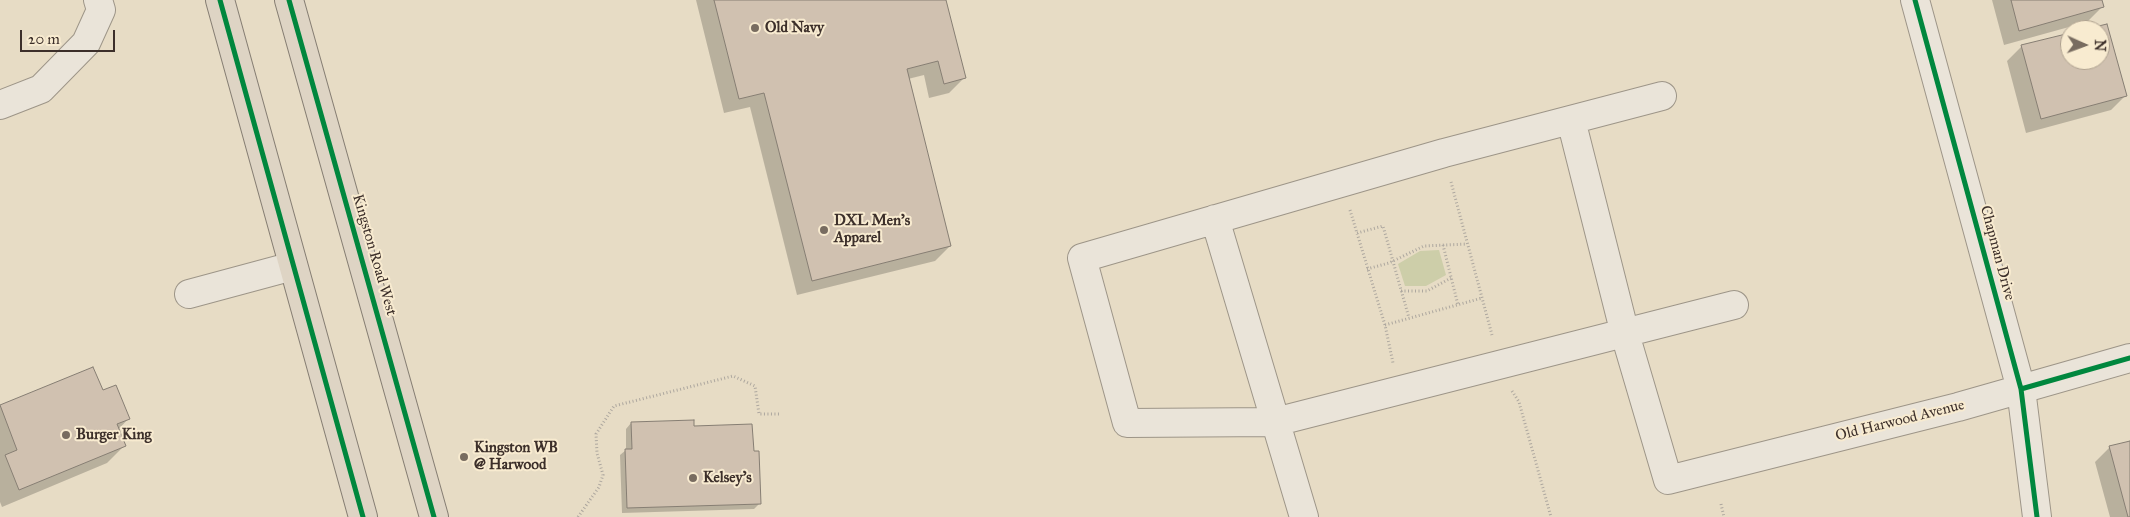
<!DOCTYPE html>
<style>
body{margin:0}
#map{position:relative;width:2130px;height:517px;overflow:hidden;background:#e7dcc5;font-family:"IM FELL Great Primer",serif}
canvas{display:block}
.north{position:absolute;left:2060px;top:20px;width:50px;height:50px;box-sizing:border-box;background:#f8ebd0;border:1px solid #ada08e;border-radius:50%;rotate:92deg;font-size:14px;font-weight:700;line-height:20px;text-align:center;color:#3c2f2a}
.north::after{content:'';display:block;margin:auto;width:18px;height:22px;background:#786c60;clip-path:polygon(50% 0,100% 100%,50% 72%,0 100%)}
.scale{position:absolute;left:20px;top:30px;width:95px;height:22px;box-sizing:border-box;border:2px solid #3c2f2a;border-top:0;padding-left:6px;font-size:15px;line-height:18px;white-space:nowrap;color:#3c2f2a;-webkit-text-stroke:4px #f8ebd0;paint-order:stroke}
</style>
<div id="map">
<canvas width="2130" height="517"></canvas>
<div class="north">N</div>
<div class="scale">20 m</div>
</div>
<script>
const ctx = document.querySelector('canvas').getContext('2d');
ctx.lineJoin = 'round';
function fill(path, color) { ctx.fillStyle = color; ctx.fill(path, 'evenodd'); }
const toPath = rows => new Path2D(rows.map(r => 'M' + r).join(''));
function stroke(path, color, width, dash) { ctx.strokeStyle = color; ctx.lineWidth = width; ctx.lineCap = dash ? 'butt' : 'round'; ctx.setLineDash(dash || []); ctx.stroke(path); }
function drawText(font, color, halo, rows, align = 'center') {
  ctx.font = font + ' "IM FELL Great Primer",serif'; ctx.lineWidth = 4; ctx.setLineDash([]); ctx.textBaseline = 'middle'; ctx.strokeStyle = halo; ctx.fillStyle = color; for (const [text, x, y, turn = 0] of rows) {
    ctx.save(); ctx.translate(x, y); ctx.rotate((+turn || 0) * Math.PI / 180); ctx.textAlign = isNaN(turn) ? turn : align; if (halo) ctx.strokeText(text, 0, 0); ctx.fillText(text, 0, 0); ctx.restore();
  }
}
fill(toPath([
 [1439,250,1446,275,1426,286,1405,286,1398,264,1420,251]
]), '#cdcea9');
fill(toPath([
 [696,0,945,0,964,78,949,93,929,98,924,75,908,79,950,246,935,261,797,295,750,107,724,113],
 [1992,0,2100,0,2102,7,2087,22,2004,45],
 [2106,25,2126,95,2111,110,2026,133,2007,61,2022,46,2070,34,2070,60,2100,60,2100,30,2087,30],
 [92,368,102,392,128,419,118,430,124,446,107,463,2,507,0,502,0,407],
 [693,421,692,428,752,453,760,503,754,509,622,513,620,455,626,450,626,429,631,423],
 [2130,442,2130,517,2110,517,2095,462,2110,447]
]), '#0003');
const building = toPath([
 [714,0,946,0,966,78,944,84,938,61,907,69,951,246,812,281,764,93,739,99,714,0],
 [2011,0,2102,0,2104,7,2019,31,2011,0],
 [2107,24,2127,96,2041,119,2021,45,2070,33,2070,60,2100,60,2100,30,2082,30,2107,24],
 [93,367,103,390,116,385,130,419,117,424,126,446,19,490,5,455,17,450,0,405,93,367],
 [694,420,694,426,752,424,754,451,759,451,761,504,627,508,625,449,632,449,631,422,694,420],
 [2130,441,2130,517,2128,517,2109,446,2130,441]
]);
fill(building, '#d0c1b0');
stroke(building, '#867e73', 1);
const minor = toPath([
 [1915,0,2021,389,2037,517],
 [1662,96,1444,153,1082,258,1127,423,1275,422,1734,305],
 [0,105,41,89,86,43,101,10,98,0],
 [1571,120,1625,334,1668,480,1958,407,2130,358],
 [1215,219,1304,517],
 [189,294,293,266]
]);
const major = toPath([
 [220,0,363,517],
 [289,0,434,517]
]);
stroke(minor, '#9d9588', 30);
stroke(major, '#867e73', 30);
stroke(toPath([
 [1451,182,1492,335],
 [1350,210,1385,325,1393,363],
 [1357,233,1383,226,1409,318],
 [1443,245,1458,305],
 [1367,269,1389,263,1424,246,1467,244],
 [1401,291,1427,291,1451,278],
 [1385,325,1482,298],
 [1512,391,1519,402,1551,517],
 [1721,504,1724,517],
 [578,517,599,487,603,475,597,453,596,434,614,406,733,376,755,386,759,414,779,414]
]), '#ada79f', 3, [1, 2.5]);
stroke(minor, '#eae4d9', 28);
stroke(major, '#ded4c4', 28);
stroke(toPath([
 [220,0,363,517],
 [289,0,434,517],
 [1915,0,2021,389,2037,517],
 [2021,389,2130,358]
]), '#00873e', 5);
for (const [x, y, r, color] of [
 [755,28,5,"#786c60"],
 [824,230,5,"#786c60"],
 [66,435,5,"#786c60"],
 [464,457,5,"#786c60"],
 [693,478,5,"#786c60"]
]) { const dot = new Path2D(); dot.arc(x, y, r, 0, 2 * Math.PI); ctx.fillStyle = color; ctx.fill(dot); stroke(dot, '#f8ebd0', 2); }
drawText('bold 15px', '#3c2f2a', '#f8ebd0', [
 ["Old Navy",765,28],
 ["DXL Men's",834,221],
 ["Apparel",834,238],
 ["Burger King",76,435],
 ["Kingston WB",474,448],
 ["@ Harwood",474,465],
 ["Kelsey's",703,478]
], 'left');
drawText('15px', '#3c2f2a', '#f8ebd0', [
 ["Chapman Drive",1997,253,75],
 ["Kingston Road West",374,255,74],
 ["Old Harwood Avenue",1900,421,-14]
]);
</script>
